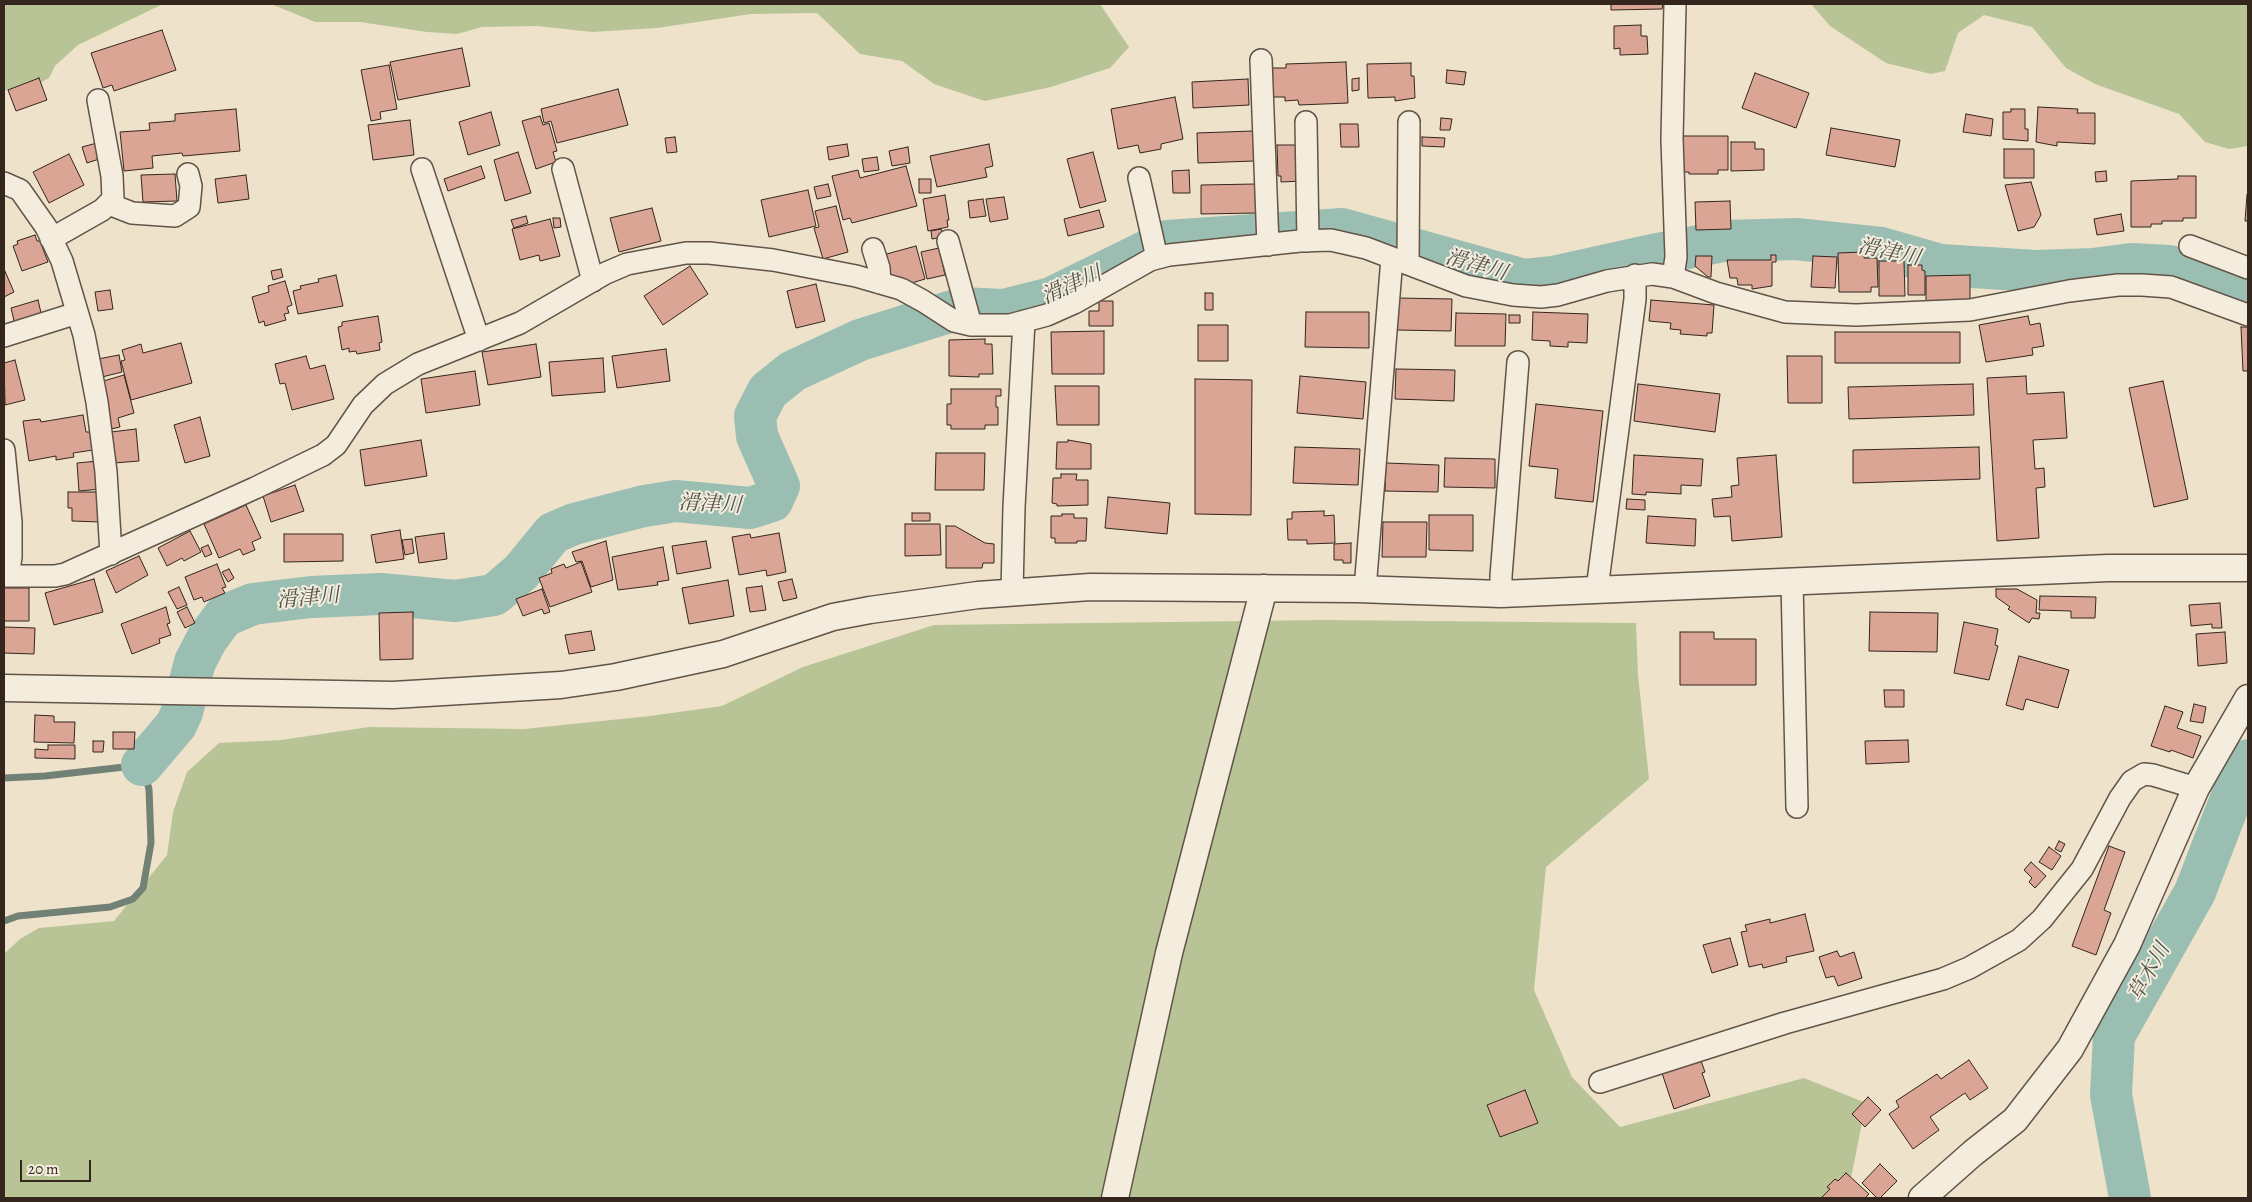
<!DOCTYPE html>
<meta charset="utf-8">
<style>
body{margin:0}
#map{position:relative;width:2252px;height:1202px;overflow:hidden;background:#eee3ca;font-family:Alegreya,serif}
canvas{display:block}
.frame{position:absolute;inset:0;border:5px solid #34251d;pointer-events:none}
.scale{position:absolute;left:20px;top:1160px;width:71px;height:22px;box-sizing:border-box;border:2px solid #34251d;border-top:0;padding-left:6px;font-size:15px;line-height:18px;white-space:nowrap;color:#34251d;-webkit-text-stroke:4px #f4eddd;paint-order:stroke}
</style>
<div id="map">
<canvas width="2252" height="1202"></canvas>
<div class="frame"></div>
<div class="scale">20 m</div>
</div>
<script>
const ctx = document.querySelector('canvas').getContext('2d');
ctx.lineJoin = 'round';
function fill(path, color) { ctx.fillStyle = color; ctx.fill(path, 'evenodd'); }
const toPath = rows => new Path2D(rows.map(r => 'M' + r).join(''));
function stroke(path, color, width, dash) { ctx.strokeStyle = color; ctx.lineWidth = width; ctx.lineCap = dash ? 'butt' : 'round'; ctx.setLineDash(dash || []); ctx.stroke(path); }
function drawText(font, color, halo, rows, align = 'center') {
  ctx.font = font + ' Alegreya,"Noto Serif JP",serif'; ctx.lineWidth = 4; ctx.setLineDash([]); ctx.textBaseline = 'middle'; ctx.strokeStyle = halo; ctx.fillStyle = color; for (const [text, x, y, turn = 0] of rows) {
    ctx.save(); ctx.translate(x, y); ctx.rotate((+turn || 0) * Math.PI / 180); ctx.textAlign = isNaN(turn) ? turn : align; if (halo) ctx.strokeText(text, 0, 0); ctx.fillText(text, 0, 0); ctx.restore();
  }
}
fill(toPath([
 [4,4,163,4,78,45,55,66,49,78,23,92,4,90],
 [271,4,1100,4,1129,47,1110,68,1051,87,985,101,934,84,902,61,860,54,817,13,751,14,657,28,592,32,537,26,482,27,457,34,427,32,360,22,315,22],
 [1811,4,2248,4,2248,146,2229,149,2205,142,2179,114,2095,84,2066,68,2032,27,1984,15,1958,33,1945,71,1931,74,1886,63,1830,26],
 [1325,620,1636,623,1638,675,1649,779,1546,867,1534,990,1572,1077,1620,1127,1804,1078,1866,1103,1847,1198,4,1198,4,954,20,939,39,928,114,921,167,855,173,812,187,772,219,743,281,740,369,727,524,729,650,716,722,706,803,667,934,625]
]), '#b9c496');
stroke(toPath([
 [4,778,45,776,142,765,149,789,151,843,143,888,133,899,110,907,18,916,4,921]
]), '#718176', 7);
stroke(toPath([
 [142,765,176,725,182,712,195,662,207,639,224,616,253,604,311,597,381,594,455,601,494,595,521,572,553,533,574,524,644,506,676,501,750,508,772,501,779,486,757,436,755,416,768,391,793,371,860,340,962,308,1003,310,1051,298,1167,241,1342,229,1524,280,1553,277,1657,254,1724,241,1796,239,1881,248,1940,265,2036,271,2093,269,2131,264,2169,266,2248,289],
 [2130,1198,2111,1095,2114,1036,2195,892,2245,762,2248,760]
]), '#9abeb2', 42);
const building = toPath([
 [1611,4,1663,4,1662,9,1611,10,1611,4],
 [1641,25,1641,36,1647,36,1648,54,1620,55,1620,48,1614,49,1614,26,1641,25],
 [162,30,176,70,114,91,112,85,103,88,91,53,162,30],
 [462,48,470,86,398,100,390,62,462,48],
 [1346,62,1348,103,1299,105,1298,100,1285,101,1285,97,1272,97,1272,68,1286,68,1286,64,1346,62],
 [1411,63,1411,76,1414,76,1415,98,1395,101,1395,97,1368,98,1367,64,1411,63],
 [389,65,397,109,380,112,381,119,371,121,361,70,389,65],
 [1447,70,1466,72,1464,85,1446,83,1447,70],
 [1755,73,1809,93,1796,128,1742,108,1755,73],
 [39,78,47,100,16,111,8,90,39,78],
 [1359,78,1359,90,1352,91,1352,79,1359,78],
 [1248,79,1249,105,1193,108,1192,82,1248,79],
 [618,89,628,125,557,143,551,121,544,123,541,109,618,89],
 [1175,97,1183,139,1161,144,1161,149,1140,153,1138,145,1118,149,1111,109,1175,97],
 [2038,107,2078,109,2077,113,2095,113,2095,144,2057,142,2057,146,2036,142,2038,107],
 [236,109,240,151,183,156,182,153,152,156,153,168,124,171,120,132,150,130,149,123,175,121,175,114,236,109],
 [2011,109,2025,109,2025,129,2028,129,2028,141,2003,139,2003,112,2011,112,2011,109],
 [491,112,500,145,468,155,459,122,491,112],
 [1966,114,1993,119,1991,136,1963,132,1966,114],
 [540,116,543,125,549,123,557,151,553,152,556,162,536,169,522,121,540,116],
 [1441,118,1452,119,1450,130,1440,130,1441,118],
 [410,120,414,155,373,160,368,125,410,120],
 [1340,124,1358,124,1359,147,1341,147,1340,124],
 [1831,128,1900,140,1895,167,1826,155,1831,128],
 [1253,131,1254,161,1198,163,1197,133,1253,131],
 [1682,136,1728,136,1728,170,1718,170,1718,174,1689,174,1689,172,1682,172,1682,136],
 [675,137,677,152,667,153,665,138,675,137],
 [1422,137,1445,138,1444,147,1422,146,1422,137],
 [1731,142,1755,142,1755,149,1764,149,1764,170,1731,171,1731,142],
 [97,143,102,158,87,163,82,147,97,143],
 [847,144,849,156,829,160,827,147,847,144],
 [989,144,993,166,985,168,987,177,937,187,930,156,989,144],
 [1277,145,1301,145,1302,181,1281,182,1281,176,1278,176,1277,145],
 [908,147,910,163,892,166,889,151,908,147],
 [2004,149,2034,149,2034,178,2004,178,2004,149],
 [518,152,531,193,505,201,494,160,518,152],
 [1093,152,1106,201,1080,208,1067,159,1093,152],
 [69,154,84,185,49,203,33,172,69,154],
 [877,157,879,170,864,172,862,159,877,157],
 [481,166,485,178,448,191,444,179,481,166],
 [906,166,917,206,852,223,850,218,843,220,832,176,858,170,860,178,906,166],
 [1189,170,1190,193,1173,193,1172,171,1189,170],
 [2106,171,2107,181,2096,182,2095,172,2106,171],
 [175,174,177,201,143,202,141,175,175,174],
 [246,175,249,199,218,203,215,179,246,175],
 [2178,176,2196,176,2196,218,2183,218,2183,221,2162,221,2162,224,2151,224,2151,227,2131,227,2131,181,2178,179,2178,176],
 [919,179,931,179,931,193,919,193,919,179],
 [2031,182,2041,215,2034,227,2018,231,2005,185,2031,182],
 [828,184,831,196,817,199,814,187,828,184],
 [1256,184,1257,213,1201,214,1201,185,1256,184],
 [808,190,816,226,769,237,761,200,808,190],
 [945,195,949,220,947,220,948,227,928,231,923,199,945,195],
 [2247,195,2248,195,2248,221,2245,221,2247,195],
 [1004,197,1008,219,990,222,986,199,1004,197],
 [983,199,986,216,970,218,968,201,983,199],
 [1730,201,1731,229,1696,230,1695,202,1730,201],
 [836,206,848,252,823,259,814,228,819,227,815,211,836,206],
 [652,208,661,241,619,252,610,218,652,208],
 [1099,210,1104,227,1068,236,1064,219,1099,210],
 [2121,214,2124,231,2097,235,2094,219,2121,214],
 [526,216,528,223,514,228,511,220,526,216],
 [553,218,560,218,561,227,554,228,553,218],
 [550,219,560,256,540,261,539,255,520,260,512,229,550,219],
 [941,229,943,237,932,239,931,231,941,229],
 [35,235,37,241,40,241,48,262,22,271,13,246,18,244,17,241,35,235],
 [916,246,925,279,905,285,903,278,892,281,883,255,916,246],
 [939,248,945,275,927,279,921,252,939,248],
 [1864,252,1864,258,1877,258,1878,287,1871,287,1871,292,1839,292,1838,253,1864,252],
 [1771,255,1776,255,1776,262,1772,262,1772,286,1752,289,1752,285,1738,285,1737,278,1730,278,1727,260,1771,260,1771,255],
 [1696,256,1712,256,1711,277,1708,277,1695,266,1696,256],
 [1813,256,1837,257,1835,288,1811,287,1813,256],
 [1879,261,1904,261,1905,296,1879,296,1879,261],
 [1908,265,1922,265,1922,270,1925,271,1925,295,1908,295,1908,265],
 [690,266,708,294,663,325,644,296,690,266],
 [4,269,14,292,4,297,4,269],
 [281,269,283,277,273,280,271,271,281,269],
 [336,275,343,306,298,314,293,291,301,289,300,286,319,282,318,279,336,275],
 [1970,275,1970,302,1926,302,1926,276,1970,275],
 [285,281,292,305,287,307,289,313,284,314,286,320,265,326,264,321,259,323,252,297,269,292,268,286,285,281],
 [816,284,825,321,796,328,787,291,816,284],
 [110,290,113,309,98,311,95,292,110,290],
 [1205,293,1213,293,1213,310,1205,310,1205,293],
 [1398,298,1452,299,1451,331,1397,330,1398,298],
 [38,300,42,317,15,325,11,308,38,300],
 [1651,300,1714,305,1712,333,1707,333,1707,336,1680,334,1681,330,1670,329,1671,323,1649,321,1651,300],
 [1099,301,1113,301,1113,326,1089,326,1089,311,1099,311,1099,301],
 [1306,312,1369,312,1369,348,1305,347,1306,312],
 [1533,312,1588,314,1587,343,1568,342,1568,347,1550,346,1550,341,1532,340,1533,312],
 [1456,313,1506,314,1505,346,1455,346,1456,313],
 [1509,315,1520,315,1520,323,1509,323,1509,315],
 [378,316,382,342,379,343,380,350,357,354,356,351,349,352,349,348,342,350,338,327,342,326,342,322,378,316],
 [2028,316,2030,325,2040,323,2044,346,2032,348,2033,355,1986,362,1979,325,2028,316],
 [1198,325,1228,325,1228,361,1198,361,1198,325],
 [2241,327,2248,327,2248,371,2243,371,2241,327],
 [1104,331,1104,374,1052,374,1051,332,1104,331],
 [1835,332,1960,332,1960,363,1835,363,1835,332],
 [985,339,985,344,992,344,993,374,979,374,979,377,949,376,949,340,985,339],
 [181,343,192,383,131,400,121,361,125,360,122,350,141,344,143,353,181,343],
 [536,344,541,377,488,385,482,352,536,344],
 [666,349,670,381,617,388,612,356,666,349],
 [119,355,122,372,102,377,98,359,119,355],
 [306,356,310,369,325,365,334,399,292,410,285,383,280,384,275,364,306,356],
 [1787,356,1822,356,1822,403,1788,403,1787,356],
 [603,358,605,392,552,396,549,362,603,358],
 [15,360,25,400,5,405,4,363,15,360],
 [1396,369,1455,370,1454,401,1395,399,1396,369],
 [475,371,480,405,426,413,421,379,475,371],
 [124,375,134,413,118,418,120,427,111,429,100,382,124,375],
 [1300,376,1366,382,1363,419,1297,413,1300,376],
 [2026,376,2027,394,2064,392,2067,438,2033,440,2035,469,2044,468,2045,487,2036,488,2039,538,1997,541,1987,378,2026,376],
 [1195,379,1252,380,1251,515,1195,514,1195,379],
 [2163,381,2188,499,2154,507,2129,388,2163,381],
 [1638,384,1720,394,1715,432,1634,421,1638,384],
 [1973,384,1974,415,1849,419,1848,387,1973,384],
 [1055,386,1099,386,1099,425,1057,425,1055,386],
 [951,389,1001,389,1001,396,996,396,996,407,998,407,998,425,985,425,985,429,951,429,951,425,947,425,947,404,951,404,951,389],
 [1536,404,1603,411,1593,502,1555,498,1558,469,1529,466,1536,404],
 [83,415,86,432,90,432,93,450,73,453,74,457,56,460,56,456,29,461,23,421,40,419,41,422,83,415],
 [200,417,210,456,185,463,174,425,200,417],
 [136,429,139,461,114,463,111,432,136,429],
 [421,440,427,476,365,486,360,450,421,440],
 [1068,440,1091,444,1091,469,1056,469,1057,442,1068,442,1068,440],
 [1295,447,1360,449,1358,485,1293,483,1295,447],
 [1979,447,1980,479,1853,483,1853,450,1979,447],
 [936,453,985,453,984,490,935,490,936,453],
 [1634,455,1703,459,1701,486,1681,485,1681,494,1646,492,1646,495,1632,494,1634,455],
 [1776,455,1782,537,1732,541,1730,516,1714,517,1712,499,1732,497,1731,486,1739,485,1737,458,1776,455],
 [1445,458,1495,459,1495,488,1444,487,1445,458],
 [98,461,101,489,79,491,77,463,98,461],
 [1386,463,1439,465,1438,492,1385,491,1386,463],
 [1061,474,1077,474,1076,480,1088,480,1088,505,1057,506,1057,504,1052,503,1053,478,1061,478,1061,474],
 [295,485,304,511,271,522,263,496,295,485],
 [68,492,101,492,101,522,72,521,72,508,68,508,68,492],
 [1108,497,1170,503,1167,534,1105,528,1108,497],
 [1627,499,1645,500,1645,510,1626,509,1627,499],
 [246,505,261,538,252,542,255,550,243,555,240,549,219,558,204,524,246,505],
 [1324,511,1324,516,1334,515,1335,543,1307,544,1307,540,1288,540,1287,519,1292,519,1292,512,1324,511],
 [912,513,930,513,930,521,912,521,912,513],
 [1062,514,1074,514,1074,518,1087,518,1086,541,1077,541,1077,543,1055,543,1055,538,1051,538,1051,516,1062,516,1062,514],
 [1429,515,1473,515,1473,551,1429,550,1429,515],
 [1648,516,1696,519,1695,546,1646,543,1648,516],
 [1383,522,1427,522,1426,557,1382,557,1383,522],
 [905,524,940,524,941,555,905,556,905,524],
 [946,526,955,526,985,543,994,544,994,563,983,563,982,568,946,568,946,526],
 [400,530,404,559,376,563,371,535,400,530],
 [190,531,201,552,184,561,182,558,167,566,158,548,190,531],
 [444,533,447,559,419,563,415,537,444,533],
 [779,533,786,572,767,576,766,570,739,575,732,537,750,534,751,538,779,533],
 [284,534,343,534,343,561,284,562,284,534],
 [412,539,414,553,405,555,402,540,412,539],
 [606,541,613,580,591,587,582,561,576,562,572,552,606,541],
 [706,541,711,568,677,574,672,546,706,541],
 [1351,543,1351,563,1343,563,1343,560,1334,560,1334,544,1351,543],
 [208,545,212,554,205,557,201,548,208,545],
 [663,547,669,580,657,582,658,585,618,590,612,557,663,547],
 [139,556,148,575,116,593,106,571,139,556],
 [581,562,592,592,550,607,539,578,552,573,551,569,564,564,566,568,581,562],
 [217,564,226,587,222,588,225,593,204,602,202,597,194,600,185,577,217,564],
 [229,569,234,578,228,582,222,572,229,569],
 [94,579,103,612,54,625,45,593,94,579],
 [792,579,797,598,783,601,778,582,792,579],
 [728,580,734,616,689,624,682,588,728,580],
 [762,586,766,610,750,612,746,588,762,586],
 [179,587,187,605,177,609,168,592,179,587],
 [4,588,29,588,29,621,4,621,4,588],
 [542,589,550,612,544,614,542,609,523,616,516,599,542,589],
 [1996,589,2017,589,2037,600,2036,613,2040,613,2039,619,2032,618,2029,623,2008,609,2010,607,1996,597,1996,589],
 [2040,596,2096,597,2095,618,2071,618,2071,611,2039,610,2040,596],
 [2220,603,2222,628,2212,628,2212,624,2191,626,2189,605,2220,603],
 [166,607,170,623,167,624,171,635,159,639,160,643,132,654,121,624,166,607],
 [187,607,195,623,185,628,177,612,187,607],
 [413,612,413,659,380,660,379,613,413,612],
 [1870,612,1938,613,1937,652,1869,651,1870,612],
 [1964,622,1998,629,1995,645,1998,646,1989,680,1954,673,1964,622],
 [4,627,35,628,34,654,4,653,4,627],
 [591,631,595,650,569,654,565,635,591,631],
 [1680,632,1714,632,1714,639,1756,639,1756,685,1680,685,1680,632],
 [2225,632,2227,663,2198,666,2196,634,2225,632],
 [2019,656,2069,670,2058,708,2026,699,2023,710,2006,705,2019,656],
 [1884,690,1904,690,1904,707,1885,707,1884,690],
 [2194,704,2206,707,2203,723,2190,721,2194,704],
 [2165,706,2183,712,2177,728,2201,736,2193,758,2171,750,2170,752,2151,746,2165,706],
 [35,715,54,716,54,722,75,722,74,743,34,742,35,715],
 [113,732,135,732,134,749,113,749,113,732],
 [1908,740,1909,762,1866,764,1865,741,1908,740],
 [93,741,104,741,103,752,93,752,93,741],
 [48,745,75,745,75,759,35,758,35,749,48,750,48,745],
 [2059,841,2065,844,2061,852,2055,849,2059,841],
 [2109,846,2125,852,2104,910,2111,913,2096,955,2072,946,2109,846],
 [2049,847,2061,856,2052,870,2039,862,2049,847],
 [2031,862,2046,876,2035,888,2029,882,2032,878,2024,870,2031,862],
 [1805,914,1814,951,1786,957,1787,962,1763,968,1762,964,1749,967,1741,932,1747,931,1745,925,1770,919,1770,923,1805,914],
 [1730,938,1738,965,1712,973,1703,945,1730,938],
 [1837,951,1840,957,1854,952,1862,978,1838,986,1834,976,1826,978,1819,957,1837,951],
 [1700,1058,1705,1072,1702,1073,1710,1096,1674,1109,1661,1070,1700,1058],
 [1969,1060,1988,1088,1970,1100,1965,1093,1930,1117,1939,1130,1913,1149,1889,1114,1899,1107,1896,1101,1937,1074,1941,1079,1969,1060],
 [1525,1090,1538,1123,1500,1137,1487,1105,1525,1090],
 [1868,1097,1881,1110,1865,1127,1852,1114,1868,1097],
 [1880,1164,1897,1181,1880,1198,1877,1198,1862,1183,1880,1164],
 [1846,1173,1869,1194,1865,1198,1821,1198,1830,1189,1827,1187,1835,1179,1838,1181,1846,1173]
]);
fill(building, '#daa594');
stroke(building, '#34251d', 1);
const minor = toPath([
 [1261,60,1268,245],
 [1306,122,1308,241],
 [422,169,479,340],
 [563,169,593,281],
 [1139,178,1157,258],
 [4,183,20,190,46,227,62,261,84,335,97,402,106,472,111,554],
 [109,204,132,213,175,216,189,207,191,186,188,174],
 [51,239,102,210,113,199,112,176,98,100],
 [948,241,971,325],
 [2190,246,2248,268],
 [873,249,879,268,880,283],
 [1408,264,1409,122],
 [1673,277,1676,257,1672,139,1675,4],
 [4,336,77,313],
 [4,450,11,522,11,557,8,576],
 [4,576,55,576,65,574,255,488,323,455,336,445,363,405,385,384,418,364,520,323,606,273,627,264,686,253,709,253,773,260,856,276,901,289,923,301,954,321,971,325,1010,325,1047,315,1074,303,1150,260,1169,255,1300,241,1331,240,1366,248,1466,286,1513,295,1541,297,1558,295,1607,281,1652,274,1673,277,1716,293,1785,312,1856,315,1970,310,2069,291,2118,285,2142,285,2171,287,2248,315],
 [1792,581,1797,807],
 [1365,589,1392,258],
 [1597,589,1635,299,1635,275],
 [1012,592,1014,507,1024,321],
 [1501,594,1501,576,1518,362],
 [1600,1082,1785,1023,1943,979,1969,968,2019,940,2042,919,2082,869,2120,798,2132,781,2144,774,2153,775,2196,788]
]);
const tertiary = toPath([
 [4,688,393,695,561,685,616,677,723,654,833,617,870,610,978,595,1090,587,1357,589,1501,594,2108,568,2248,568],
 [1115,1198,1169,953,1264,588],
 [1922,1198,1973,1153,2015,1120,2070,1049,2127,945,2196,788,2248,698]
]);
stroke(minor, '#625448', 24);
stroke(tertiary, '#625448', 29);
stroke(minor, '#f4eddd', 21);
stroke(tertiary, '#f4eddd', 26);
drawText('italic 21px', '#53534a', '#f4eddd', [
 ["滑津川",1889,253,12],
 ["滑津川",1476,266,16],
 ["滑津川",1072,286,-24],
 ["滑津川",710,505,3],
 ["滑津川",308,599,-5],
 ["草木川",2150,973,-61]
]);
</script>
